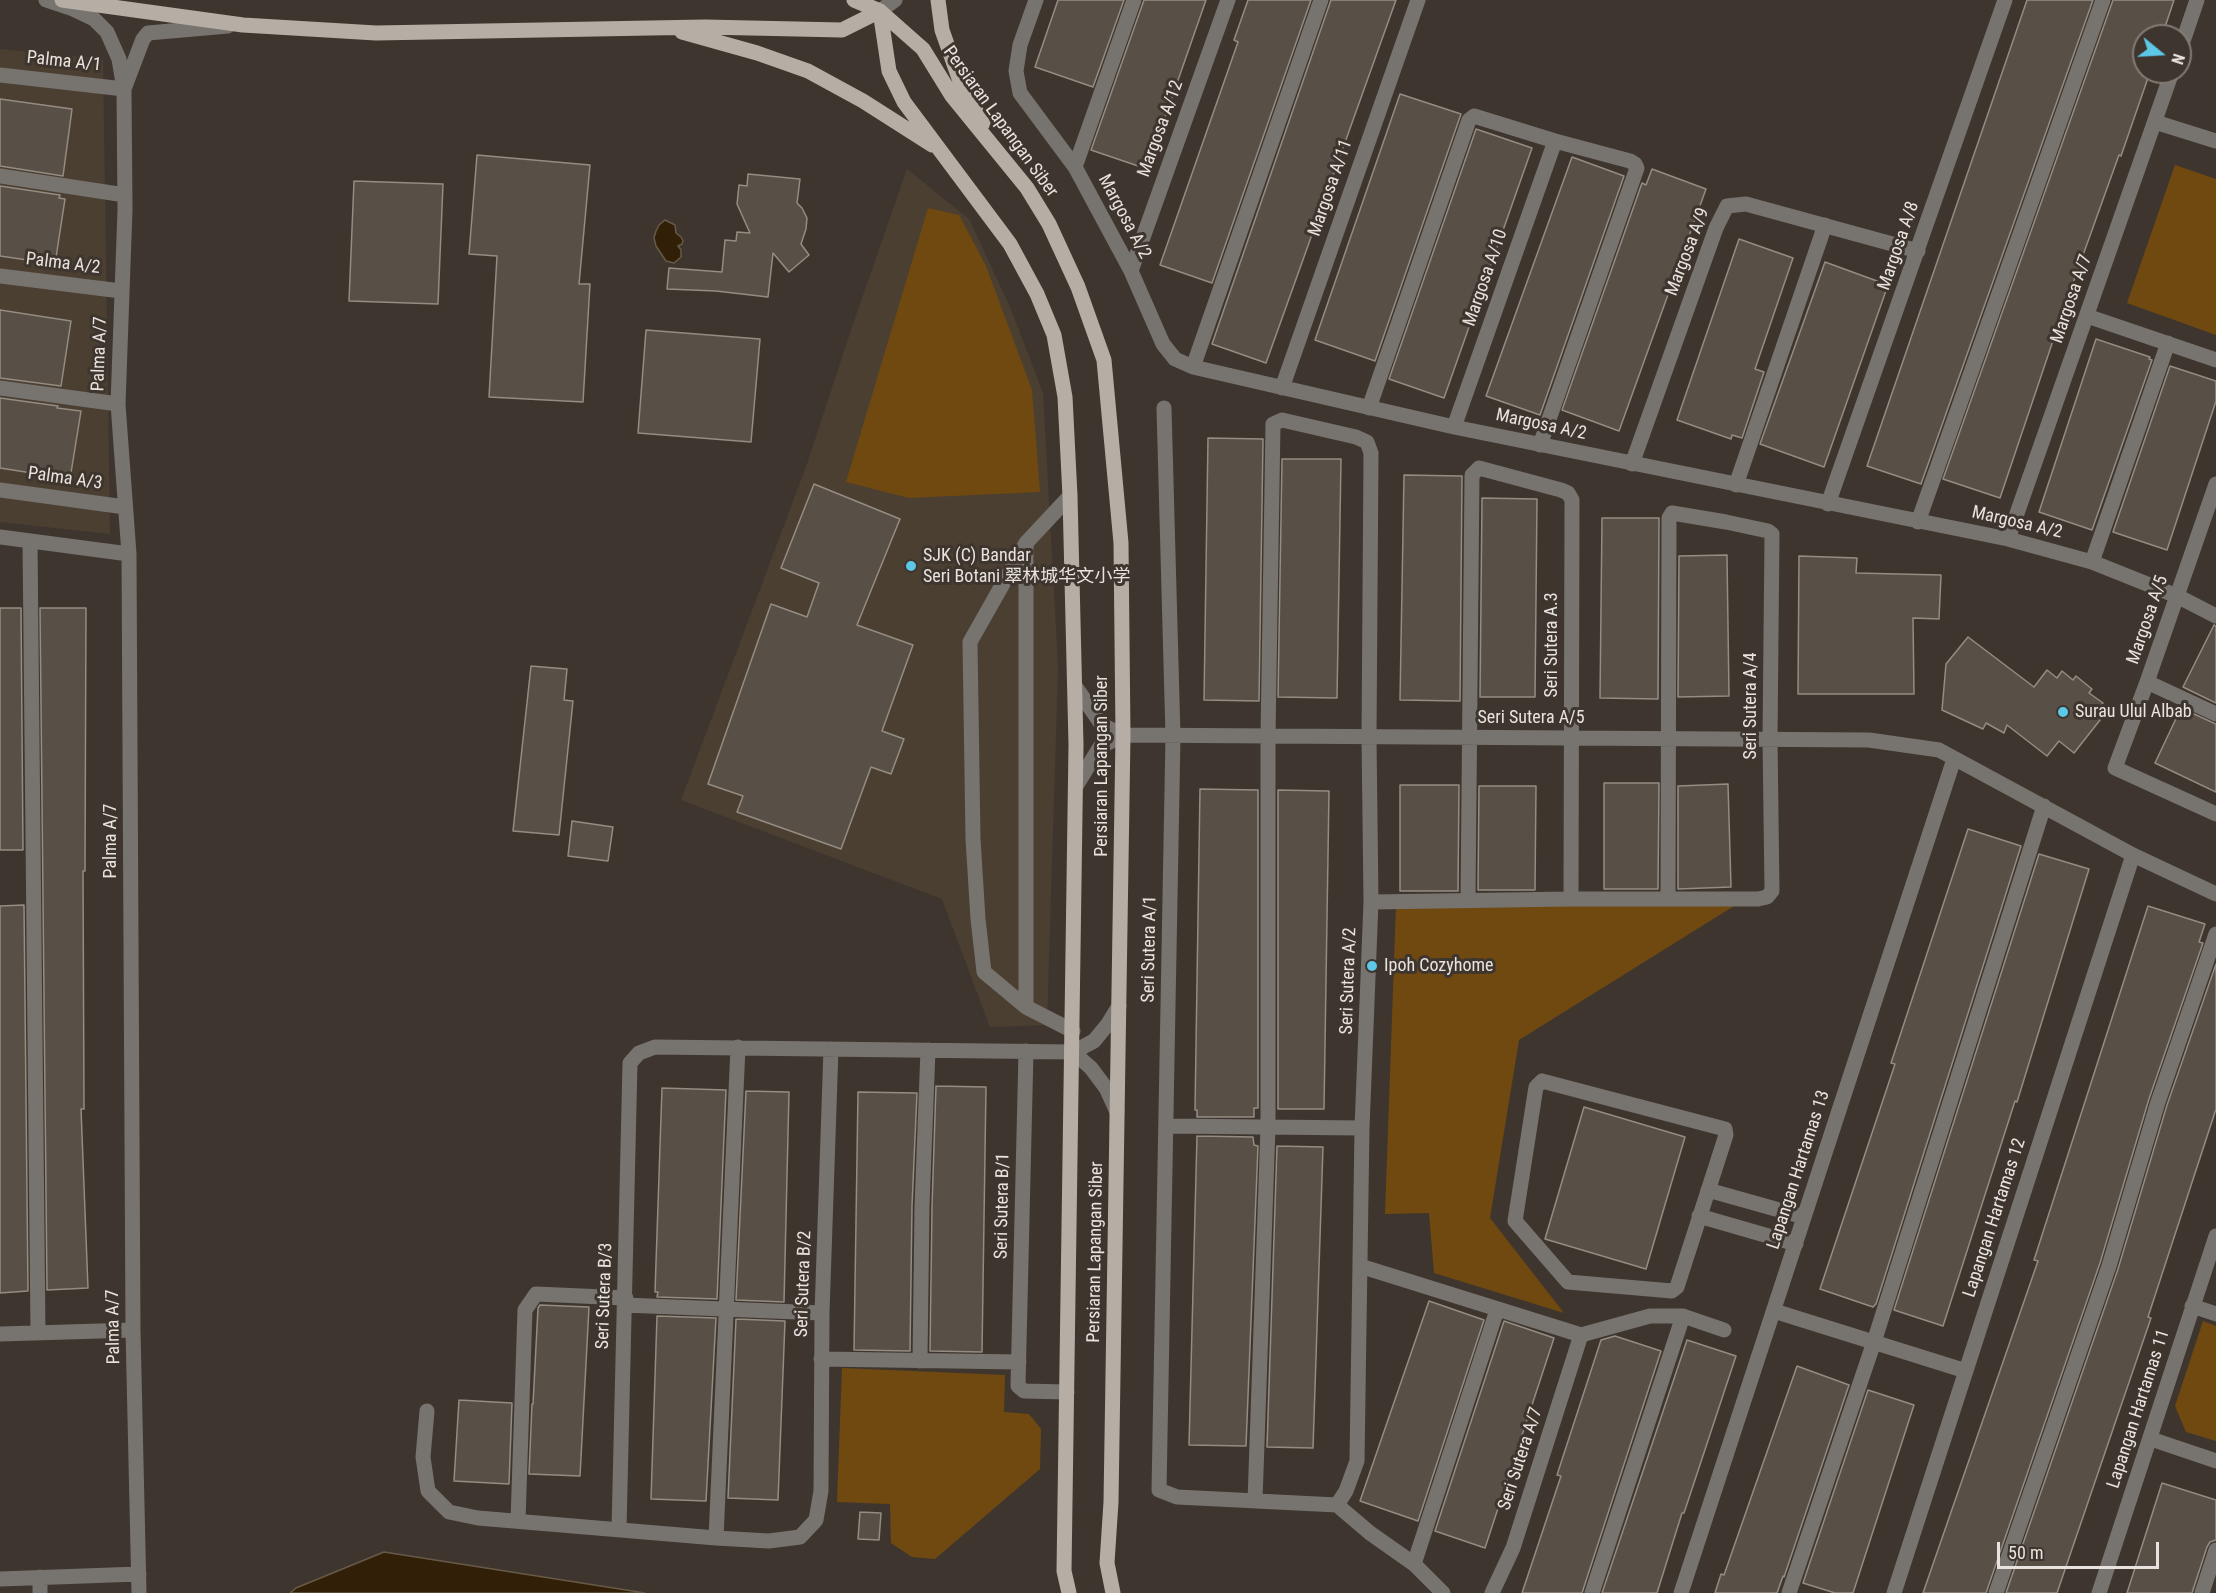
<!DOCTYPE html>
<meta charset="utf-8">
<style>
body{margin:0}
#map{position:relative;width:2216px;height:1593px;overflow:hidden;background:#3e362e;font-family:"Roboto Condensed",sans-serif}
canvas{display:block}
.north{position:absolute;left:2132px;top:24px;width:60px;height:60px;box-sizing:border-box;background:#3e362e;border:2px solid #827b74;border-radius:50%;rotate:108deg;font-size:16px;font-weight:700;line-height:24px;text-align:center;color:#e8e3de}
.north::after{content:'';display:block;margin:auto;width:21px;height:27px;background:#5cc7e7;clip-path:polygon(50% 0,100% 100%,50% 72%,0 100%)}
.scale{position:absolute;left:1997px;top:1542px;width:162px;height:27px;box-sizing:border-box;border:3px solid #e8e3de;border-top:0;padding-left:8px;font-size:18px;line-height:21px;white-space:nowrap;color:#e8e3de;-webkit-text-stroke:4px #3e362e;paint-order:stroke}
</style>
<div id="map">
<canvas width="2216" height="1593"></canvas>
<div class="north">N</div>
<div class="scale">50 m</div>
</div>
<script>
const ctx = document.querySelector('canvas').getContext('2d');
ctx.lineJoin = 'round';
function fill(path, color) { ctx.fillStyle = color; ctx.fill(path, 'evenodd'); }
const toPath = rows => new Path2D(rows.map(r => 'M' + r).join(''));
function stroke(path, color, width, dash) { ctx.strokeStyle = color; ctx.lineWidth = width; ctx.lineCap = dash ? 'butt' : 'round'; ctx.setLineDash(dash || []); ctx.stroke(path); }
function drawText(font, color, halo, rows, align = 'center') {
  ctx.font = font + ' "Roboto Condensed","Noto Sans SC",sans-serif'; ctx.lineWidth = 6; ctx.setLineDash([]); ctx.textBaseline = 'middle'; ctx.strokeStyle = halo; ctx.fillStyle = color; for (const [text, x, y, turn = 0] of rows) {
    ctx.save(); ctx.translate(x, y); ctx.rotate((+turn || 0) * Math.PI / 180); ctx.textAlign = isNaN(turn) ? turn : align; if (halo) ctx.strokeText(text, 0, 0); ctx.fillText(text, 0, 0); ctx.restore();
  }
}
fill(toPath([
 [0,49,103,59,110,534,0,522],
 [907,169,969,219,1010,307,1043,393,1058,667,1047,1025,990,1027,942,899,681,800,807,464,851,330]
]), '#4b3f32');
fill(toPath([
 [2175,165,2216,179,2216,335,2127,303],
 [928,208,959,215,986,266,1032,390,1040,492,909,498,846,482],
 [1396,905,1734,906,1519,1040,1490,1218,1564,1313,1434,1273,1429,1213,1385,1214],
 [2203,1321,2216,1326,2216,1441,2186,1432,2175,1406],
 [842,1368,1005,1375,1004,1412,1029,1414,1041,1429,1040,1469,935,1559,912,1557,891,1543,890,1504,837,1502]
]), '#704910');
const water = toPath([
 [665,220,675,225,676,233,681,237,683,241,682,244,678,246,681,250,681,257,674,263,666,261,656,246,654,238,656,231,659,225,665,220],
 [384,1552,645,1593,290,1593,296,1588,384,1552]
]);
fill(water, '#311f07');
stroke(water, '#685a48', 1.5);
const building = toPath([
 [1058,0,1124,0,1093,87,1035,67,1058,0],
 [1144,0,1206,0,1147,169,1091,150,1144,0],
 [1248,0,1311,0,1212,283,1160,265,1238,42,1234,40,1248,0],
 [1331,0,1396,0,1266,363,1212,344,1331,0],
 [2027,0,2093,0,1921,484,1867,466,2027,0],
 [2113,0,2174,0,2162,36,2144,36,2144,72,2150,72,2121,156,2119,155,2064,308,2000,498,1943,479,2113,0],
 [1400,94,1461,114,1375,361,1315,340,1400,94],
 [0,99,72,109,63,176,0,166,0,99],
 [1476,129,1532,148,1444,398,1389,379,1476,129],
 [477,155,590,165,579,284,590,284,583,402,489,397,497,256,469,254,477,155],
 [1572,157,1624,176,1540,415,1486,396,1572,157],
 [1652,169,1706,189,1619,431,1562,410,1642,183,1646,185,1652,169],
 [748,174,800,179,797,203,802,208,807,218,806,229,801,244,809,255,789,272,773,253,768,297,716,291,667,289,669,268,722,272,725,240,736,241,737,232,750,233,737,204,739,185,747,186,748,174],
 [354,181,443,184,438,304,349,301,354,181],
 [0,186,60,195,59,198,65,199,55,264,0,256,0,186],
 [1739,239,1793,258,1755,369,1764,372,1742,438,1732,435,1731,439,1677,420,1739,239],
 [1825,262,1888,285,1824,467,1760,444,1825,262],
 [0,310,71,321,61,386,0,378,0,310],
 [646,330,760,339,751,442,638,433,646,330],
 [2096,339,2150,357,2149,359,2152,360,2092,530,2039,512,2096,339],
 [2170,366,2216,381,2216,401,2167,550,2113,532,2170,366],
 [0,398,58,406,57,408,81,411,70,479,0,468,0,398],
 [1208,438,1263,439,1259,701,1204,700,1208,438],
 [1282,459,1341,459,1337,698,1278,697,1282,459],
 [1404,475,1462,476,1460,701,1400,700,1404,475],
 [814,484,900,519,857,625,913,645,882,731,904,739,891,774,871,767,841,849,737,812,743,796,708,784,771,604,807,617,819,583,781,568,814,484],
 [1482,498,1537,499,1535,697,1480,697,1482,498],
 [1602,518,1659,518,1658,699,1600,698,1602,518],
 [1727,555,1729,696,1678,697,1679,556,1727,555],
 [1799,556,1857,558,1856,573,1941,575,1939,619,1913,618,1914,694,1798,694,1799,556],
 [0,608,21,608,23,850,0,850,0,608],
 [40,608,86,608,85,871,83,871,84,1109,81,1109,88,1288,47,1290,40,608],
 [2214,625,2216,626,2216,703,2183,687,2214,625],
 [1968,637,2034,687,2047,670,2057,678,2062,671,2073,680,2076,676,2092,689,2089,693,2103,703,2098,709,2104,715,2074,753,2059,741,2047,756,2007,725,2004,733,1986,723,1983,729,1942,710,1946,664,1968,637],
 [531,666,567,669,564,700,573,701,559,835,513,831,531,666],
 [2181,708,2216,724,2216,792,2155,763,2181,708],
 [1604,783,1659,783,1658,889,1604,889,1604,783],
 [1728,784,1731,887,1678,889,1678,786,1728,784],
 [1400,785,1459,785,1458,891,1400,891,1400,785],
 [1479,786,1536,786,1535,890,1478,890,1479,786],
 [1200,789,1258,790,1258,1108,1254,1108,1254,1117,1197,1117,1197,1110,1195,1110,1200,789],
 [1278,790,1329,791,1324,1109,1278,1109,1278,790],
 [572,821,613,827,608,861,568,856,572,821],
 [1968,829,2021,846,1876,1304,1873,1307,1820,1289,1895,1064,1891,1063,1968,829],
 [2039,854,2089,869,2017,1102,2015,1101,1943,1326,1894,1310,2039,854],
 [24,905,28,1291,0,1293,0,906,24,905],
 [2148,906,2205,924,2199,942,2203,943,2149,1099,2100,1263,1986,1593,1923,1593,2038,1261,2034,1260,2148,906],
 [2216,964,2216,1109,2148,1317,2151,1318,2057,1593,2006,1593,2118,1269,2167,1105,2216,964],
 [936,1086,986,1087,982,1352,930,1351,932,1206,936,1086],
 [662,1088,726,1090,717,1299,657,1297,658,1292,655,1292,662,1088],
 [746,1091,789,1092,784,1302,736,1300,746,1091],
 [858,1092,917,1093,912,1206,910,1351,854,1350,858,1092],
 [1584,1107,1685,1137,1646,1269,1545,1239,1584,1107],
 [1197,1136,1253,1137,1254,1145,1258,1146,1246,1446,1189,1445,1197,1136],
 [1277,1146,1323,1147,1313,1448,1267,1447,1277,1146],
 [1429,1301,1484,1320,1418,1521,1360,1501,1429,1301],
 [540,1305,589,1307,580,1476,529,1474,532,1404,533,1404,538,1308,540,1305],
 [657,1316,716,1318,706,1501,651,1499,657,1316],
 [736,1319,785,1321,778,1500,728,1498,736,1319],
 [1504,1321,1554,1338,1485,1548,1435,1531,1504,1321],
 [1615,1336,1661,1351,1582,1593,1522,1593,1561,1476,1557,1475,1601,1340,1615,1336],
 [1687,1340,1736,1356,1684,1513,1682,1513,1657,1593,1602,1593,1687,1340],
 [1797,1366,1849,1385,1784,1577,1783,1576,1777,1593,1715,1593,1721,1574,1724,1575,1797,1366],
 [1868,1390,1914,1405,1853,1593,1835,1593,1803,1583,1868,1390],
 [459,1400,512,1403,509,1484,454,1481,459,1400],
 [2162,1483,2216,1500,2216,1540,2210,1542,2207,1547,2192,1593,2127,1593,2162,1483],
 [860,1512,881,1513,879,1540,858,1539,860,1512]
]);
fill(building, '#585047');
stroke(building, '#958c82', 1.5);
stroke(toPath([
 [46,0,73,9,94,19,107,32,119,59,124,89,125,210,118,404,129,554,133,1330,139,1593],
 [1036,0,1020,45,1016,71,1020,93,1075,167,1131,271,1163,344,1175,359,1193,367,1454,427,2008,539,2092,562,2177,596,2216,616],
 [880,11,895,0],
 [2180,50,2197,0],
 [0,75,124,89],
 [124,89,143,39,148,33,228,26],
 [2155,122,2216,141],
 [1075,167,1134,0],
 [0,176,125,195],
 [1131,271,1228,0],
 [0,276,121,291],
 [2087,316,2216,360],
 [1193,367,1321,0],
 [0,388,118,404],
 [1282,388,1418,0],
 [1164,408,1173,736,1159,1490,1177,1497,1337,1505,1370,1533,1414,1564,1443,1593],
 [1369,408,1469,120,1474,116,1555,141,1630,161,1635,164,1637,168,1540,445],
 [1454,427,1555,141],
 [1632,464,1716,228,1727,206,1746,204,1918,251],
 [2216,484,2147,682,2115,768,2216,814],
 [1736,485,1825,225],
 [0,490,125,507],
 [1828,504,2005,0],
 [1918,522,2103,0],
 [0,537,129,554],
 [2008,539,2172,72],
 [30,541,38,1333],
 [1026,543,970,642,973,839,978,919,984,972,1026,1007,1073,1031],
 [2092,562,2168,343],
 [2147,682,2216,714],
 [1075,686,1102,725,1123,735,1869,740,1939,750,2133,855,2216,894],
 [1076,786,1100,747,1123,735],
 [1468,901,1472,475,1479,468,1561,490,1568,493,1572,500,1571,899],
 [1371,902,1571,899,1758,899,1767,897,1772,891,1770,739,1772,534,1768,531,1726,522,1672,513,1669,518,1668,899],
 [1026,1007,1026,543,1070,496],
 [1026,1051,1018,1386,1024,1391,1067,1392],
 [1073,1052,1091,1068,1106,1088,1117,1112],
 [1542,1081,1725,1129,1726,1135,1677,1287,1672,1291,1568,1282,1515,1221,1536,1087,1542,1081],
 [1167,1126,1362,1128],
 [1708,1190,1804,1217],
 [1699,1216,1796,1244],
 [1360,1266,1581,1335,1650,1316,1683,1316,1724,1330],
 [624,1305,822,1313],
 [2192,1306,2216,1314],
 [1774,1311,1966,1371],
 [0,1334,133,1330],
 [821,1359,1019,1362],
 [920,1361,922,1206,928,1050],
 [427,1411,423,1457,428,1491,449,1512,478,1518,716,1538,769,1541,800,1537,816,1520,821,1491,822,1313,831,1049],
 [2151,1439,2216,1461],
 [1255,1501,1268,1127,1268,736,1273,424,1282,420,1356,437,1367,442,1371,453,1369,737,1371,902,1362,1128,1357,1461,1346,1491,1337,1505],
 [518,1521,525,1310,536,1294,626,1298],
 [619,1529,630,1063,639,1053,655,1047,1073,1052,1094,1041,1108,1024,1119,1006],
 [716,1538,738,1047],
 [1414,1564,1497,1310],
 [40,1577,40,1593],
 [0,1579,139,1574],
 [1492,1593,1513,1548,1581,1335],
 [1592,1593,1683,1316],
 [1681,1593,1954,759],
 [1789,1593,1874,1342,2044,806],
 [1894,1593,2133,855],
 [1996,1593,2109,1266,2158,1102,2216,934],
 [2099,1593,2216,1236],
 [2202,1593,2216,1550]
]), '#77736f', 15);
stroke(toPath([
 [62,0,243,25,376,33,705,27,842,30,880,11],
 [854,0,880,11,923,49,952,96,1027,188,1049,224,1078,287,1104,360,1121,543,1123,735,1111,1502,1107,1563,1113,1593],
 [938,0,942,30,961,84,983,123],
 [880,11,889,71,904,102,1010,244,1037,294,1054,335,1065,397,1070,496,1076,745,1064,1571,1069,1593],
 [682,32,757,53,808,71,863,101,932,145]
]), '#b6aea5', 15);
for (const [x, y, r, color] of [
 [911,566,6,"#5cc7e7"],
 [2063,712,6,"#5cc7e7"],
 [1372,966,6,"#5cc7e7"]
]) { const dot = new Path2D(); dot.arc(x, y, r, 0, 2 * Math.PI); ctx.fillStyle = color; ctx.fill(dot); stroke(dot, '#3e362e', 2); }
drawText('18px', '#e8e3de', '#3e362e', [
 ["Palma A/1",64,62,6],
 ["Persiaran Lapangan Siber",1000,122,54],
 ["Margosa A/12",1161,129,-70],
 ["Margosa A/11",1331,188,-71],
 ["Margosa A/2",1124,217,62],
 ["Margosa A/8",1899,246,-71],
 ["Margosa A/9",1688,252,-69],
 ["Palma A/2",63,264,7],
 ["Margosa A/10",1486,278,-71],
 ["Margosa A/7",2072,299,-71],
 ["Palma A/7",100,354,-88],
 ["Margosa A/2",1541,425,12],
 ["Palma A/3",65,479,8],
 ["Margosa A/2",2017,523,13],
 ["Margosa A/5",2148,620,-71],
 ["Seri Sutera A.3",1552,645,-90],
 ["Seri Sutera A/4",1751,706,-90],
 ["Seri Sutera A/5",1531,718],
 ["Persiaran Lapangan Siber",1102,766,-90],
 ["Palma A/7",111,841,-90],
 ["Seri Sutera A/1",1150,949,-89],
 ["Seri Sutera A/2",1349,981,-88],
 ["Lapangan Hartamas 13",1799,1170,-72],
 ["Seri Sutera B/1",1003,1206,-89],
 ["Lapangan Hartamas 12",1995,1218,-72],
 ["Persiaran Lapangan Siber",1096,1252,-89],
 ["Seri Sutera B/2",804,1284,-88],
 ["Seri Sutera B/3",605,1296,-88],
 ["Palma A/7",114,1327,-91],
 ["Lapangan Hartamas 11",2139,1409,-72],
 ["Seri Sutera A/7",1521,1459,-72]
]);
drawText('18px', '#e8e3de', '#3e362e', [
 ["SJK (C) Bandar",923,556],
 ["Seri Botani 翠林城华文小学",923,577],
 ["Surau Ulul Albab",2075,712],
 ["Ipoh Cozyhome",1384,966]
], 'left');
</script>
